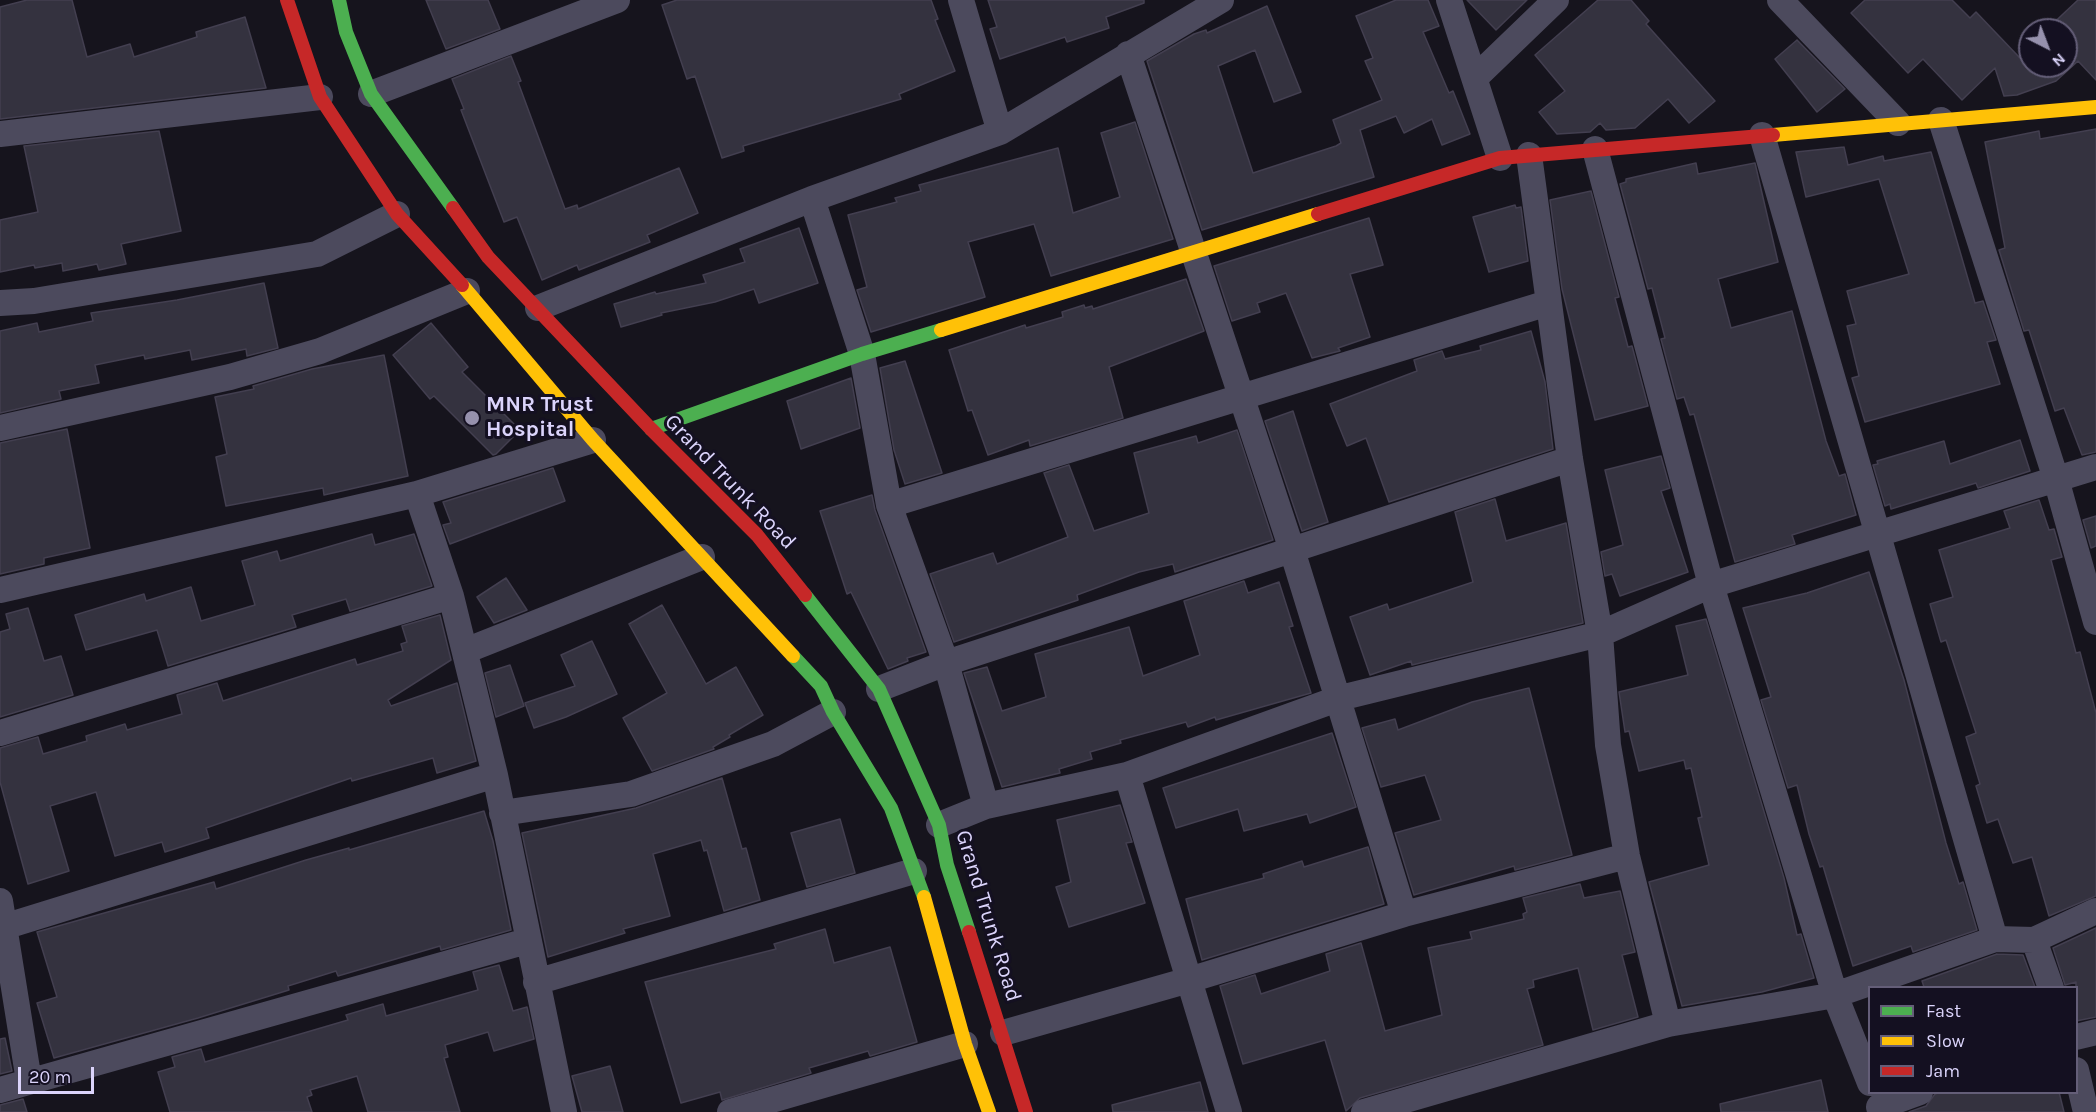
<!DOCTYPE html>
<style>
body{margin:0}
#map{position:relative;width:2096px;height:1112px;overflow:hidden;background:#16141d;font-family:Karla,sans-serif}
canvas{display:block}
.legend{position:absolute;left:1868px;top:986px;width:210px;height:108px;box-sizing:border-box;background:#141021;border:2px solid #645e78;margin:0;padding:8px 10px;list-style:none;font-size:18px;color:#dbd4fb}
.legend li{display:flex;align-items:center;gap:12px;height:30px}
.legend b{width:30px;border:2px solid #645e78}
.north{position:absolute;left:2018px;top:18px;width:60px;height:60px;box-sizing:border-box;background:#141021;border:2px solid #645e78;border-radius:50%;rotate:138deg;font-size:16px;font-weight:700;line-height:24px;text-align:center;color:#dbd4fb}
.north::after{content:'';display:block;margin:auto;width:21px;height:27px;background:#9691ad;clip-path:polygon(50% 0,100% 100%,50% 72%,0 100%)}
.scale{position:absolute;left:18px;top:1067px;width:76px;height:27px;box-sizing:border-box;border:3px solid #dbd4fb;border-top:0;padding-left:8px;font-size:18px;line-height:21px;white-space:nowrap;color:#dbd4fb;-webkit-text-stroke:4px #141021;paint-order:stroke}
</style>
<div id="map">
<canvas width="2096" height="1112"></canvas>
<ul class="legend">
<li><b style="height:8px;background:#4caf50"></b>Fast</li>
<li><b style="height:8px;background:#ffc107"></b>Slow</li>
<li><b style="height:8px;background:#c62828"></b>Jam</li>
</ul>
<div class="north">N</div>
<div class="scale">20 m</div>
</div>
<script>
const ctx = document.querySelector('canvas').getContext('2d');
ctx.lineJoin = 'round';
function fill(path, color) { ctx.fillStyle = color; ctx.fill(path, 'evenodd'); }
const toPath = rows => new Path2D(rows.map(r => 'M' + r).join(''));
function stroke(path, color, width, dash) { ctx.strokeStyle = color; ctx.lineWidth = width; ctx.lineCap = dash ? 'butt' : 'round'; ctx.setLineDash(dash || []); ctx.stroke(path); }
function drawText(font, color, halo, rows, align = 'center') {
  ctx.font = font + ' Karla,sans-serif'; ctx.lineWidth = 6; ctx.setLineDash([]); ctx.textBaseline = 'middle'; ctx.strokeStyle = halo; ctx.fillStyle = color; for (const [text, x, y, turn = 0] of rows) {
    ctx.save(); ctx.translate(x, y); ctx.rotate((+turn || 0) * Math.PI / 180); ctx.textAlign = isNaN(turn) ? turn : align; if (halo) ctx.strokeText(text, 0, 0); ctx.fillText(text, 0, 0); ctx.restore();
  }
}
const building = toPath([
 [27,0,72,0,87,57,130,44,134,57,197,37,196,32,245,17,266,88,0,119,0,7,27,0],
 [426,0,488,0,500,29,446,49,426,0],
 [677,0,931,0,938,19,935,20,955,71,899,94,901,99,743,146,744,151,722,158,695,76,687,79,662,5,677,0],
 [988,0,1144,0,1144,3,1106,17,1109,28,1067,42,1065,37,1000,59,990,29,997,27,988,0],
 [1396,0,1428,0,1439,26,1423,32,1449,93,1453,91,1470,134,1442,145,1432,119,1404,133,1396,116,1360,130,1374,177,1202,230,1147,61,1194,34,1206,30,1207,33,1267,6,1301,92,1274,102,1255,50,1218,66,1253,173,1336,146,1341,143,1333,120,1382,100,1365,61,1373,58,1356,16,1396,0],
 [1467,0,1527,0,1496,30,1467,0],
 [1598,0,1631,0,1649,21,1646,24,1715,101,1689,123,1668,99,1635,128,1606,130,1600,123,1590,132,1557,134,1539,112,1565,91,1535,55,1598,0],
 [1865,0,1952,0,1970,18,1976,12,2019,57,2030,46,2030,66,2066,66,2066,30,2046,30,2078,0,2096,0,2096,80,2078,61,2056,81,2017,95,2004,96,1995,68,1962,100,1923,59,1908,73,1851,13,1865,0],
 [1797,40,1845,89,1817,112,1775,59,1797,40],
 [511,56,521,81,518,82,565,209,577,205,578,209,679,168,698,213,647,235,650,242,579,270,577,265,542,280,517,217,504,222,461,110,464,109,452,79,511,56],
 [1135,122,1173,239,1051,276,1034,224,968,242,985,297,871,332,857,290,867,287,848,215,897,202,895,198,921,191,919,185,1058,148,1073,213,1120,197,1101,133,1135,122],
 [2096,129,2096,452,2082,455,2064,408,2055,411,2029,330,2024,331,2012,292,1999,250,2005,248,1985,142,2039,131,2040,139,2096,129],
 [159,131,181,231,121,244,126,264,99,270,97,264,63,271,62,263,35,268,34,265,0,272,0,220,38,212,24,146,159,131],
 [1844,147,1848,165,1883,156,1884,161,1931,152,1975,303,1983,301,1996,340,1987,342,2000,384,1865,422,1852,378,1859,376,1847,326,1856,324,1847,291,1909,274,1879,179,1806,197,1796,152,1844,147],
 [1696,163,1698,174,1755,163,1778,262,1718,279,1731,328,1792,311,1826,441,1839,476,1845,474,1856,515,1792,535,1795,544,1735,562,1694,414,1690,415,1684,397,1677,399,1661,339,1665,338,1652,288,1648,289,1620,184,1626,182,1626,179,1696,163],
 [1591,191,1619,297,1615,298,1628,347,1632,346,1648,406,1595,420,1562,289,1550,200,1591,191],
 [1515,205,1516,208,1521,207,1528,261,1489,272,1473,217,1515,205],
 [1369,218,1383,265,1350,274,1370,337,1338,348,1340,351,1312,358,1286,293,1257,303,1260,312,1232,321,1214,266,1369,218],
 [799,228,818,283,759,303,754,289,715,302,661,313,662,315,621,327,614,304,655,292,656,294,706,283,703,275,745,262,740,249,799,228],
 [1186,279,1204,331,1109,367,1123,418,1030,446,1029,440,988,455,972,410,968,411,949,350,1025,325,1026,328,1063,317,1062,312,1084,305,1085,308,1092,306,1093,309,1186,279],
 [264,283,278,348,247,356,246,349,192,360,190,350,145,359,144,355,95,365,99,383,59,391,61,399,0,413,0,331,37,323,39,332,93,321,91,313,177,300,264,283],
 [431,323,468,367,462,372,520,430,496,454,493,455,434,396,430,399,393,355,431,323],
 [1531,331,1545,382,1553,449,1389,502,1366,438,1347,446,1330,404,1417,371,1414,360,1442,351,1445,359,1481,350,1480,346,1531,331],
 [384,355,408,476,324,495,323,488,226,506,216,457,227,454,215,397,254,389,253,386,312,369,384,355],
 [905,361,942,473,905,484,894,450,880,368,905,361],
 [851,378,860,428,801,449,787,401,851,378],
 [1293,411,1328,522,1302,531,1265,421,1293,411],
 [67,429,90,548,44,558,44,564,0,574,0,443,67,429],
 [1237,430,1273,540,1175,572,1173,564,1139,572,1077,595,1078,600,954,642,930,574,993,553,997,564,1068,537,1044,473,1069,465,1094,531,1149,513,1134,453,1196,436,1198,443,1237,430],
 [2020,440,2030,471,1978,488,1976,483,1891,509,1890,504,1885,506,1873,465,1878,464,1877,461,1944,441,1950,464,2020,440],
 [1661,456,1670,488,1661,491,1688,572,1620,596,1612,574,1605,576,1601,552,1623,545,1605,470,1661,456],
 [553,468,565,501,450,544,443,525,451,523,443,502,553,468],
 [872,495,875,510,926,652,907,658,908,661,888,669,851,592,847,594,820,511,872,495],
 [1495,499,1506,541,1566,523,1583,623,1412,665,1411,661,1370,675,1350,617,1387,604,1389,610,1473,582,1455,512,1495,499],
 [2039,500,2049,530,2054,529,2062,557,2051,560,2076,653,2080,652,2096,713,2096,896,2049,916,2032,857,2013,863,1998,819,1987,823,1976,786,1980,784,1966,737,1976,733,1946,640,1941,642,1930,604,1953,597,1939,550,2010,528,2004,511,2039,500],
 [2096,516,2096,546,2091,548,2083,520,2096,516],
 [372,534,375,545,414,534,432,586,350,611,346,599,292,615,296,627,168,666,157,630,86,650,75,615,144,594,146,601,191,587,201,621,255,605,242,561,277,551,280,561,372,534],
 [1869,572,1904,680,1946,843,1959,884,1963,882,1977,930,1913,952,1911,946,1853,966,1823,866,1820,867,1809,834,1797,785,1788,788,1761,700,1771,697,1743,608,1807,593,1869,572],
 [506,578,527,610,494,623,477,597,506,578],
 [1244,581,1248,593,1279,582,1293,626,1289,627,1311,693,1216,720,1215,717,1188,727,1186,722,1120,740,1121,743,1090,752,1092,759,1059,769,1060,773,1002,787,964,673,987,667,1002,711,1046,697,1035,654,1129,627,1143,676,1200,655,1184,601,1244,581],
 [662,605,706,684,736,667,763,715,729,735,730,737,713,747,714,749,652,771,623,718,667,693,629,624,662,605],
 [28,608,44,661,61,656,73,695,0,717,0,632,10,629,6,614,28,608],
 [440,615,451,660,388,700,391,706,457,683,476,761,437,773,433,758,352,781,351,778,206,828,209,838,165,852,162,842,115,856,96,792,50,806,69,871,28,884,0,782,0,748,38,737,43,754,87,741,86,736,125,724,127,730,182,714,177,695,217,683,223,701,355,659,357,665,403,651,401,644,407,642,402,626,440,615],
 [1706,619,1784,878,1797,935,1801,934,1814,978,1762,992,1682,1006,1649,882,1709,865,1698,818,1702,817,1691,768,1686,769,1684,760,1639,771,1629,731,1625,732,1619,692,1688,675,1676,626,1706,619],
 [592,641,617,694,566,717,534,728,525,703,575,686,561,655,592,641],
 [510,665,524,706,496,717,485,673,510,665],
 [1529,688,1572,855,1515,870,1514,866,1414,895,1395,833,1441,820,1425,775,1381,787,1362,728,1395,719,1398,730,1472,702,1529,688],
 [1332,733,1356,807,1310,823,1307,814,1244,831,1238,809,1176,828,1163,788,1332,733],
 [722,778,742,849,746,848,760,900,724,911,707,850,704,851,701,840,653,854,670,916,623,929,625,933,548,957,522,833,636,808,722,778],
 [1120,805,1132,842,1126,843,1145,903,1069,927,1056,887,1071,882,1057,820,1120,805],
 [484,811,493,841,511,930,441,950,440,946,338,976,336,971,288,986,289,990,198,1018,54,1058,37,1003,57,997,37,932,214,882,216,889,306,860,349,848,349,850,484,811],
 [840,819,855,873,807,887,791,833,840,819],
 [1368,847,1384,904,1202,960,1186,899,1264,878,1263,874,1302,861,1304,867,1368,847],
 [1580,884,1584,898,1620,891,1635,952,1622,955,1638,1017,1593,1030,1578,968,1533,980,1534,987,1527,989,1543,1045,1360,1098,1346,1111,1325,1040,1243,1064,1220,986,1255,975,1261,994,1330,971,1326,954,1361,943,1385,1031,1442,1015,1428,948,1472,939,1470,932,1524,919,1523,914,1527,912,1523,898,1580,884],
 [2096,928,2096,1017,2076,1021,2076,982,2065,985,2053,948,2096,928],
 [825,929,834,963,890,947,917,1042,870,1056,868,1051,809,1068,811,1073,722,1100,720,1092,681,1103,645,982,776,949,774,944,825,929],
 [1997,954,2023,955,2035,987,1924,987,1922,981,1997,954],
 [499,965,513,1011,527,1007,534,1039,494,1051,488,1032,445,1045,448,1057,444,1058,460,1112,368,1112,357,1076,310,1090,312,1095,307,1097,312,1112,170,1112,158,1072,175,1067,172,1057,201,1049,205,1062,348,1020,346,1015,383,1004,386,1016,478,990,473,972,499,965],
 [5,1038,12,1071,0,1074,0,1039,5,1038],
 [610,1066,623,1112,582,1112,572,1076,610,1066],
 [1821,1080,1828,1112,1721,1112,1720,1104,1821,1080],
 [1200,1082,1208,1112,1113,1112,1112,1105,1200,1082],
 [1941,1092,2059,1092,2064,1112,1909,1112,1926,1106,1935,1094,1941,1092],
 [23,1099,27,1112,0,1112,0,1105,23,1099]
]);
fill(building, '#34323f');
stroke(building, '#433f50', 1.5);
stroke(toPath([
 [961,0,1000,132],
 [1449,0,1500,158],
 [1780,0,1898,123],
 [1128,54,1292,550,1404,914],
 [1476,77,1556,0],
 [371,94,617,0],
 [1941,120,2056,479,2096,622],
 [0,134,320,97],
 [1762,135,1995,939],
 [1595,149,1711,585,1835,995,1870,1083],
 [1529,155,1570,459,1600,634,1608,745,1627,856,1668,1024],
 [812,199,862,354,889,505,946,663,986,806],
 [0,303,34,301,317,254,397,214],
 [538,308,812,199,1000,132,1221,0],
 [0,428,230,377,320,351,467,291],
 [417,494,451,596,495,775,564,1112],
 [889,505,1548,303],
 [0,590,417,494,593,440],
 [465,651,702,557],
 [879,689,946,663,1570,459],
 [0,733,451,596],
 [1127,775,1229,1112],
 [502,813,631,794,773,744,833,712],
 [939,825,986,806,1127,775,1340,698,1600,634,1711,585,2096,467],
 [0,901,29,1081],
 [0,928,495,775],
 [2034,940,2051,988],
 [536,982,914,871],
 [1003,1033,1189,980,1404,914,1627,856],
 [2076,1037,2096,1032],
 [2076,1070,2086,1112],
 [0,1090,527,941],
 [1879,1107,1920,1092],
 [730,1112,965,1044],
 [1364,1112,1668,1024,1835,995,1995,939,2034,940,2096,911]
]), '#4c4a5d', 26);
stroke(toPath([
 [339,0,346,32,371,94,453,208],
 [651,429,862,354,941,330],
 [805,595,879,689,939,825,947,865,969,932],
 [793,656,821,686,833,712,891,808,924,897]
]), '#4caf50', 14);
stroke(toPath([
 [1773,135,2096,107],
 [462,285,593,440,793,656],
 [941,330,1318,214],
 [924,897,965,1044,989,1112]
]), '#ffc107', 14);
stroke(toPath([
 [287,0,320,97,397,214,462,285],
 [453,208,488,257,651,429,757,535,805,595],
 [1318,214,1500,158,1773,135],
 [969,932,1026,1112]
]), '#c62828', 14);
for (const [x, y, r, color] of [
 [472,418,8,"#9691ad"]
]) { const dot = new Path2D(); dot.arc(x, y, r, 0, 2 * Math.PI); ctx.fillStyle = color; ctx.fill(dot); stroke(dot, '#141021', 2); }
drawText('bold 22px', '#dbd4fb', '#141021', [
 ["MNR Trust",486,405],
 ["Hospital",486,430]
], 'left');
drawText('22px', '#dbd4fb', '#141021', [
 ["Grand Trunk Road",730,482,46],
 ["Grand Trunk Road",988,916,73]
]);
</script>
